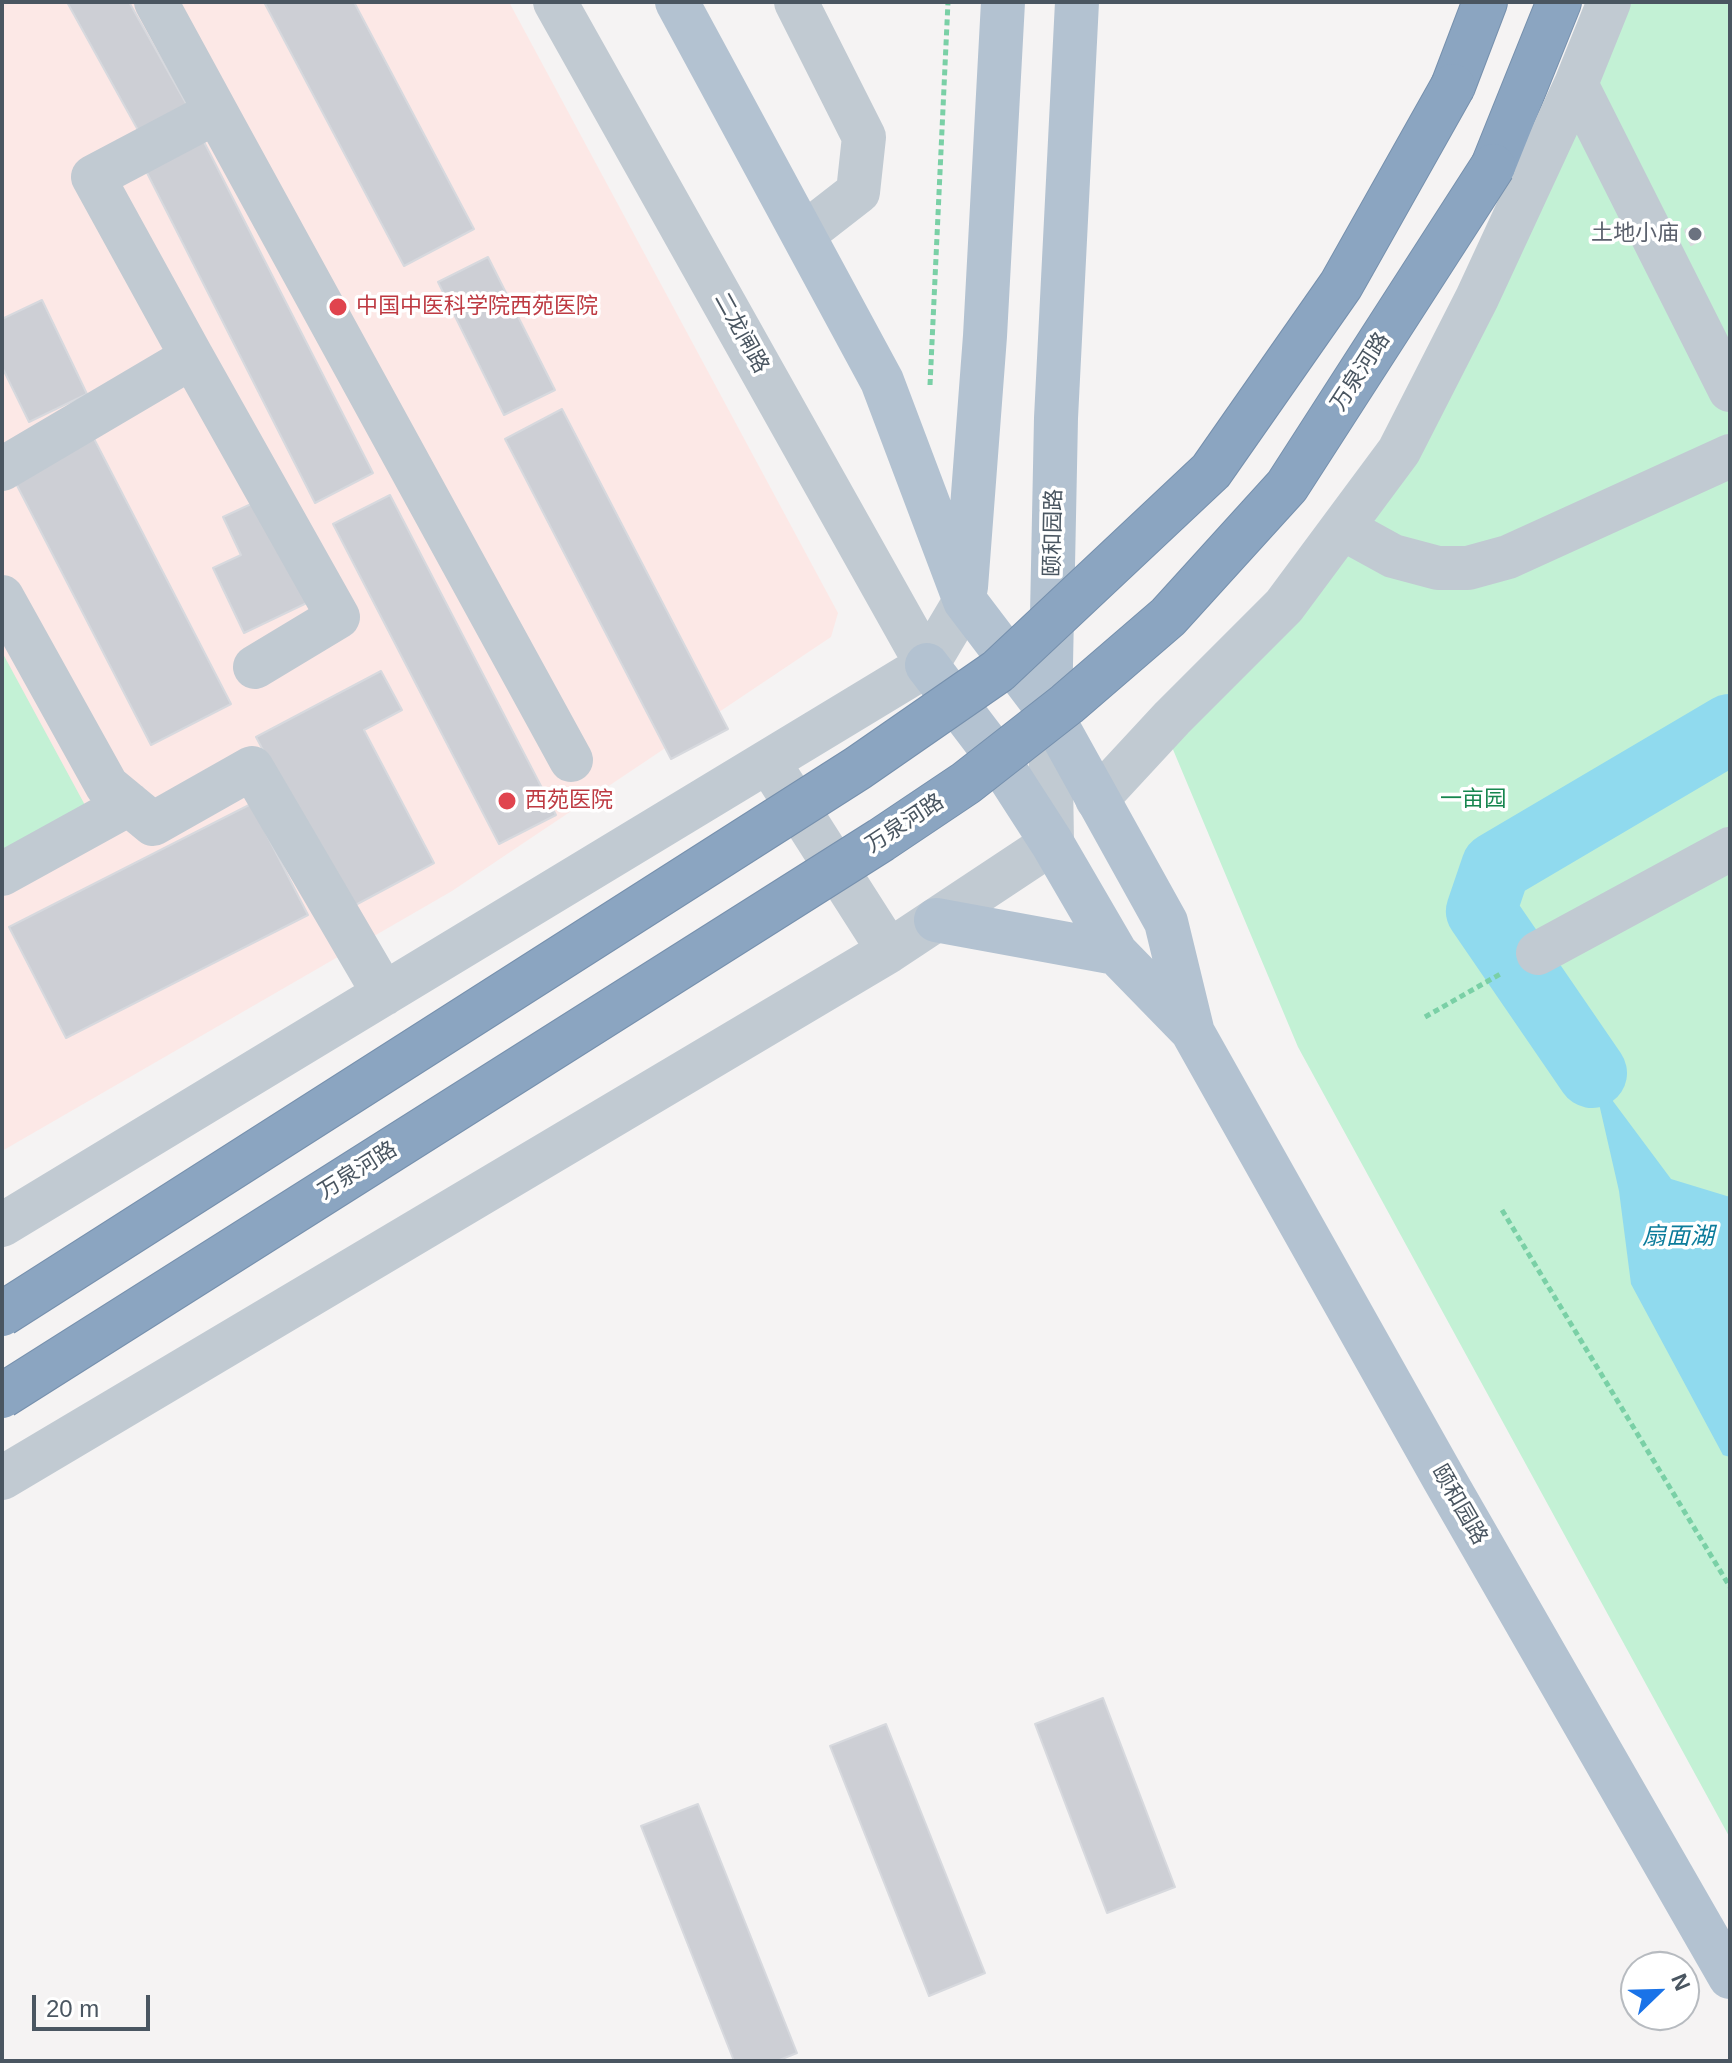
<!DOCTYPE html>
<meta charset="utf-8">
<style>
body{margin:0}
#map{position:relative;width:1732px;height:2063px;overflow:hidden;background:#f5f3f3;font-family:Helvetica,sans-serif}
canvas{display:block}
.frame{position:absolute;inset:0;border:4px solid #4a5661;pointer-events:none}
.north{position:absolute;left:1620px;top:1951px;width:80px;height:80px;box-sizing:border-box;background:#fff;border:2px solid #b7bbc0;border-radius:50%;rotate:67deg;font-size:22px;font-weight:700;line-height:32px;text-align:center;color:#4a5661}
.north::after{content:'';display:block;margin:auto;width:28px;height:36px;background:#1a73e8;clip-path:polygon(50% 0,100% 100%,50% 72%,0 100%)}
.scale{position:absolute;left:32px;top:1995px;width:118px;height:36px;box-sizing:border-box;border:4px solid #4a5661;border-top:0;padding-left:10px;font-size:24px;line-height:28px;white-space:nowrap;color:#4a5661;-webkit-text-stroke:6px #fff;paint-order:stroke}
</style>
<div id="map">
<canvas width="1732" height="2063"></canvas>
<div class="frame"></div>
<div class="north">N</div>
<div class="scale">20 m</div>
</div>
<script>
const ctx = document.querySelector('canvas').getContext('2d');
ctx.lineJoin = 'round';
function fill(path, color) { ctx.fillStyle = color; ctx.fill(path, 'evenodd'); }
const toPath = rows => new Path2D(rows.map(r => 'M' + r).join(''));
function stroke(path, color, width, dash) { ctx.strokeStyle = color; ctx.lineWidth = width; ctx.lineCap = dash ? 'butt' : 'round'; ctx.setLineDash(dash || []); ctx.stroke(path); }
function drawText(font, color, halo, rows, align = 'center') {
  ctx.font = font + ' Helvetica,"Noto Sans SC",sans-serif'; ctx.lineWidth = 7; ctx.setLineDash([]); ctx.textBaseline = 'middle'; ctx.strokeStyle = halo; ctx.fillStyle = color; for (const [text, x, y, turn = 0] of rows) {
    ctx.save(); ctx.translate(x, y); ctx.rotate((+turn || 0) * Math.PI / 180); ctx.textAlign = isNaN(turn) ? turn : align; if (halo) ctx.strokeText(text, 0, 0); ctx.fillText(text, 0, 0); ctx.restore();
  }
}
fill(toPath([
 [2,2,509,2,838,613,831,637,452,891,2,1151]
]), '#fce8e6');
fill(toPath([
 [1623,2,1730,2,1730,1838,1298,1047,1169,740,1404,479],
 [2,652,86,807,2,853]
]), '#c3f1d5');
fill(toPath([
 [1592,1073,1671,1179,1730,1197,1730,1457,1723,1455,1631,1284,1619,1191]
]), '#90daee');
stroke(toPath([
 [1592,1073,1481,911,1496,867,1730,729]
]), '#90daee', 70);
const building = toPath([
 [67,2,129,2,192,114,144,141,67,2],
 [264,2,354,2,474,229,404,266,264,2],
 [200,134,373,473,315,503,142,163,200,134],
 [1699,225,1705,238,1691,245,1685,230,1699,225],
 [488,257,555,390,504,415,438,282,488,257],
 [42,300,87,394,29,422,2,367,2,319,42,300],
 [562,409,728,729,671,759,505,439,562,409],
 [89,429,231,704,151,745,9,470,89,429],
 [390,495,556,815,499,844,333,524,390,495],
 [264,498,313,600,244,633,213,568,241,555,223,517,264,498],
 [381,671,402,710,364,730,434,863,348,909,256,737,381,671],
 [251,804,308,915,66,1038,9,927,251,804],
 [1103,1698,1175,1887,1107,1913,1035,1724,1103,1698],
 [886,1724,985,1973,929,1996,830,1746,886,1724],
 [698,1804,797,2053,777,2061,734,2061,641,1826,698,1804]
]);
fill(building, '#cdcfd5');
stroke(building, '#d7d9de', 2);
const highway = toPath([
 [1453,86,1485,2],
 [1493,166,1559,2]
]);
stroke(highway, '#7690ad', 46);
stroke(toPath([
 [930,385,948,2],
 [1425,1017,1502,973],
 [1502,1210,1730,1587]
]), '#7ad0a6', 5, [6, 4]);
stroke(toPath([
 [555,2,927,665],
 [796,2,864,137,858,192,804,234],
 [1576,84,1730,390],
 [216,112,571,760],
 [192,357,338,617,255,667],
 [2,469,192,357,93,177,216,112,156,2],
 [1342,528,1393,556,1438,568,1468,568,1508,557,1730,456],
 [2,597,107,786,153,824,252,768,384,994],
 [776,774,889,951],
 [1097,799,1172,718,1284,606,1399,451,1477,298,1576,84,1609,2],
 [2,874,129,804],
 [1538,953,1730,849],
 [2,1225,927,665,965,601],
 [2,1478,889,951,1052,843,1050,713]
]), '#c1cad2', 44);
stroke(toPath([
 [677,2,882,381,965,601,1050,713,1166,922,1192,1029],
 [966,587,985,336,1003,2],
 [927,665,994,753,1052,843,1116,953,1192,1031,1444,1479,1730,1977],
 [1050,713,1056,418,1077,2],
 [936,920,1116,953]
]), '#b3c2d1', 44);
stroke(highway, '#8ba5c1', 44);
const highwayBridge = toPath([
 [2,1314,858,768,998,671,1211,471,1341,285,1453,86],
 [2,1396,881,840,966,783,1067,704,1168,617,1287,486,1493,166]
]);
stroke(highwayBridge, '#7690ad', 46, []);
stroke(highwayBridge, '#8ba5c1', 44);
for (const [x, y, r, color] of [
 [1695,234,8,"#6b7280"],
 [338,307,10,"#e0444e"],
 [507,801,10,"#e0444e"]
]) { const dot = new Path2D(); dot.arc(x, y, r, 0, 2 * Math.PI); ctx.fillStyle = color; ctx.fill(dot); stroke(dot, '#fff', 3); }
drawText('22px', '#5b616d', '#fff', [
 ["土地小庙",1679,234]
], 'right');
drawText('22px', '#be3a42', '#fff', [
 ["中国中医科学院西苑医院",356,307],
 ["西苑医院",525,801]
], 'left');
drawText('22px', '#4a5661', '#fff', [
 ["二龙闸路",741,333,61],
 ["万泉河路",1361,372,-57],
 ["颐和园路",1054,533,-89],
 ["万泉河路",905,824,-33],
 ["万泉河路",358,1171,-32],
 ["颐和园路",1459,1505,60]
]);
drawText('22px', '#17864f', '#fff', [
 ["一亩园",1473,800]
]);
drawText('italic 24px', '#0c7c9b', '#fff', [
 ["扇面湖",1678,1237]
]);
</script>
